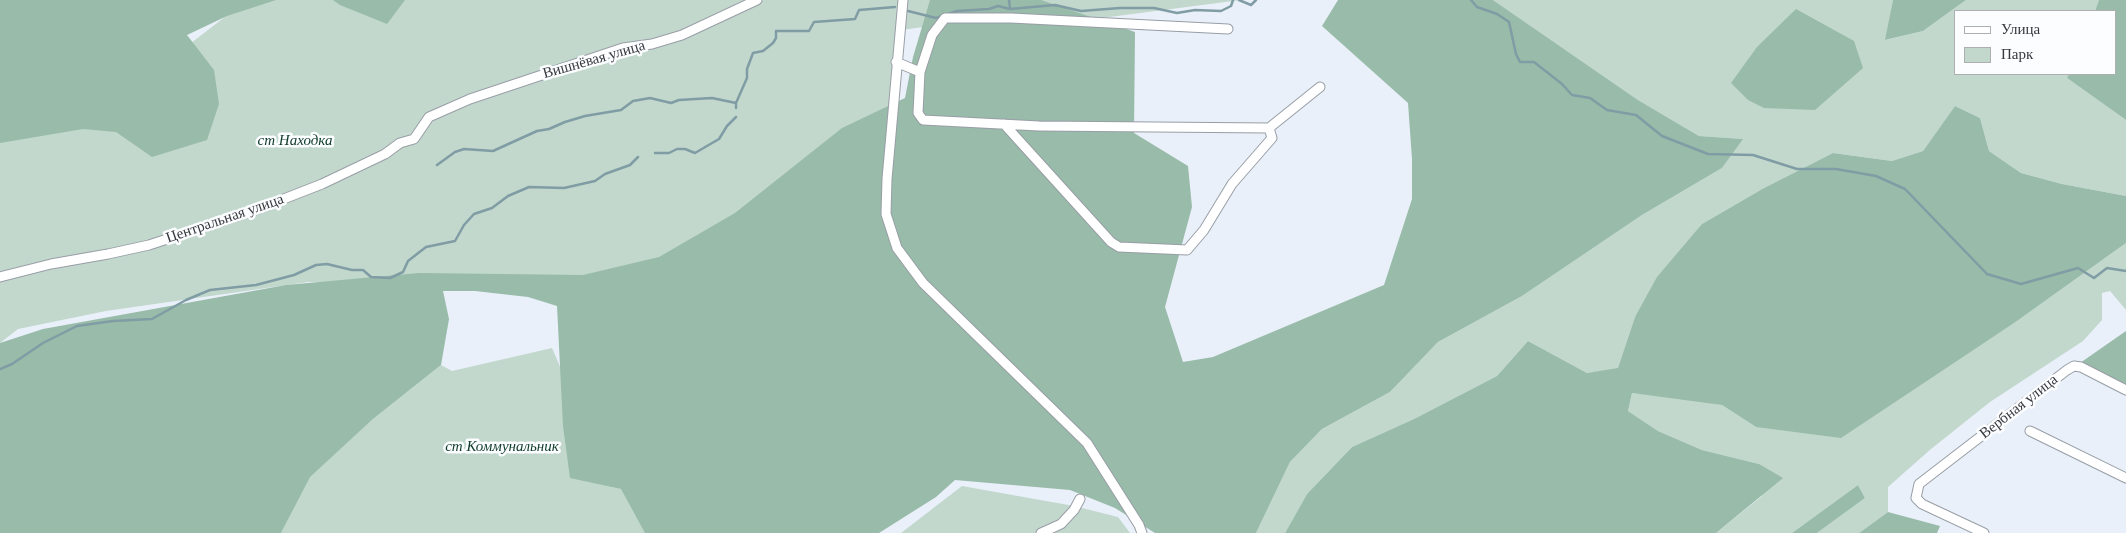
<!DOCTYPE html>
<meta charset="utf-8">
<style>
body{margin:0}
#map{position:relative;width:2126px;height:533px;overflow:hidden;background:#e9f0f9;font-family:"Times New Roman",serif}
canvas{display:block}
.legend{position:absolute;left:1954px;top:10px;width:162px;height:65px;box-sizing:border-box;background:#fbfdff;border:1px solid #adafb1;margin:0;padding:6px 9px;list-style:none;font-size:15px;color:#37393d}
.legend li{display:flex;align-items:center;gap:10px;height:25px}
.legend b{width:25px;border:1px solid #adafb1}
</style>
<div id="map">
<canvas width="2126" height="533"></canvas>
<ul class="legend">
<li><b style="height:6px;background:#fff"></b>Улица</li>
<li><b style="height:14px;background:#c2d8cc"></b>Парк</li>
</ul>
</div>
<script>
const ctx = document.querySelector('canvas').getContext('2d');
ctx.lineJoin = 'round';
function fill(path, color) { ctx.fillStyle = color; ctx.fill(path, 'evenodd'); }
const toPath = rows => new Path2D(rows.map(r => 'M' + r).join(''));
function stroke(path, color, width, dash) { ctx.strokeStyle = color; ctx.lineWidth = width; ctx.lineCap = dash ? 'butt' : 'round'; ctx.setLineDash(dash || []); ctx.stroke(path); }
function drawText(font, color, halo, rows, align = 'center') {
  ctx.font = font + ' "Times New Roman",serif'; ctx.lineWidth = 5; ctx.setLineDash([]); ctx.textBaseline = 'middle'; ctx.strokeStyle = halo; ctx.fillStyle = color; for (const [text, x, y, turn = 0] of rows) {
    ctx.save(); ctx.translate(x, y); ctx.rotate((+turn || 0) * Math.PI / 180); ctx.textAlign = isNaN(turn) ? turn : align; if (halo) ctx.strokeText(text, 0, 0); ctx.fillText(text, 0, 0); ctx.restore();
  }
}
fill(toPath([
 [247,0,1241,0,1063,23,951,23,902,30,888,211,649,280,308,282,106,311,18,329,0,343,0,142,152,73],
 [1493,0,1893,0,1886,40,1923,31,1966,0,2099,0,2095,11,1955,11,1955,74,2069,74,2067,78,2126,120,2126,196,2062,184,2021,173,1989,151,1980,118,1955,106,1923,151,1892,161,1833,153,1764,188,1702,224,1635,317,1618,369,1587,373,1528,341,1497,376,1414,419,1352,447,1307,494,1285,533,1256,533,1290,462,1322,429,1390,392,1438,342,1522,296,1642,215,1722,168,1742,139,1699,136,1638,100],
 [2126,243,2126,310,2110,291,2102,293,2102,320,2083,341,1990,402,1931,449,1888,487,1888,512,1859,533,1817,533,1865,498,1858,485,1792,533,1716,533,1762,496,1759,464,1702,450,1658,431,1628,411,1632,393,1690,399,1722,405,1756,427,1934,374,2017,321],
 [552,348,612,487,622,489,633,509,660,533,281,533,309,477,373,419,441,365,452,371],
 [962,486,1074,506,1118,517,1130,533,901,533]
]), '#c2d8cc');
fill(toPath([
 [0,0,276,0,227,16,187,35,214,70,219,104,207,140,152,157,116,132,83,129,0,143],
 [333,0,405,0,387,24,340,5],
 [930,0,1041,0,1135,32,1134,133,1188,166,1192,207,1165,307,1183,362,1213,357,1384,285,1412,199,1412,159,1408,103,1322,26,1338,0,1493,0,1638,100,1699,136,1743,139,1722,168,1642,215,1522,296,1438,342,1390,392,1322,429,1290,462,1256,533,1155,533,1115,508,1070,490,955,480,936,497,879,533,645,533,621,489,570,478,563,426,557,306,528,297,475,291,443,291,449,319,441,365,373,419,310,477,281,533,0,533,0,343,43,329,286,285,419,273,583,275,659,257,735,213,842,128,905,98,913,57],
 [1893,0,1966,0,1923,31,1885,40],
 [2099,0,2126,0,2126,120,2067,78,2069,74,2115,74,2115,11,2095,11],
 [1796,9,1854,41,1863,68,1815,110,1764,108,1748,100,1731,83,1757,47],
 [1955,106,1980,118,1989,151,2021,173,2062,184,2126,196,2126,243,2017,321,1841,438,1756,427,1722,405,1632,393,1628,411,1658,431,1702,450,1759,464,1783,478,1716,533,1285,533,1307,494,1352,447,1414,419,1497,376,1528,341,1587,373,1618,368,1635,317,1657,277,1702,224,1764,188,1833,153,1892,161,1923,151],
 [2126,331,2126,386,2080,363],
 [1858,485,1865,498,1817,533,1792,533],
 [1888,512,1940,526,1937,533,1859,533]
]), '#99bba9');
stroke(toPath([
 [1009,0,1010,8],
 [1239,0,1251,5,1256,0],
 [1471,0,1477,7,1497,14,1509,22,1516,54,1520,62,1534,62,1562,84,1572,95,1590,98,1607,110,1636,115,1662,136,1708,154,1753,155,1797,169,1836,169,1876,176,1905,189,1987,274,2021,284,2078,268,2094,278,2107,268,2126,271],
 [908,11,936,18,957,11,989,9,998,6,1010,9,1055,5,1081,11,1120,8,1154,8,1177,13,1195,10,1221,11,1231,6,1233,0],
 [736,108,736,103,747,78,747,69,753,53,763,51,773,43,776,38,776,31,809,31,814,22,855,19,859,10,895,7],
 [655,153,669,153,677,149,685,149,695,153,719,139,727,126,736,117],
 [437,165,455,152,464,149,493,151,537,131,549,129,565,122,585,116,621,110,633,101,650,98,671,103,679,100,712,98,736,103],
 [0,369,12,364,43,343,77,326,113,321,152,319,186,300,210,290,256,285,294,275,316,265,327,264,352,270,363,270,371,277,390,278,403,272,408,261,426,247,455,241,464,225,474,214,492,208,508,196,529,187,564,188,595,181,605,174,630,165,638,157]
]), '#809ca4', 2.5);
const minor = toPath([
 [903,0,887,179,886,214,897,248,923,283,1087,443,1139,525,1142,533],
 [896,62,920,72,918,113,923,120,1039,126,1269,128,1320,87],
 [920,72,932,35,945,18,1011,18,1228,29],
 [1004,124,1111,242,1119,247,1187,250,1204,230,1232,184,1272,138,1269,128],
 [0,277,51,264,108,254,149,245,258,209,322,184,385,154,400,143,414,139,429,117,470,99,623,48,652,44,682,35,757,0],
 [2030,431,2126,478],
 [1041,533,1061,524,1074,510,1080,499],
 [1984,533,1922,504,1916,498,1919,484,2067,370,2074,366,2081,367,2126,390]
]);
stroke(minor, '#989ea6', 11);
stroke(minor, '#fff', 9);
drawText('15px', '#37393d', '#fbfdff', [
 ["Вишнёвая улица",594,60,-16],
 ["Центральная улица",225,219,-19],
 ["Вербная улица",2019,407,-38]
]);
drawText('italic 15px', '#0f3b29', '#fbfdff', [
 ["ст Находка",295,141],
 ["ст Коммунальник",502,447]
]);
</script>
